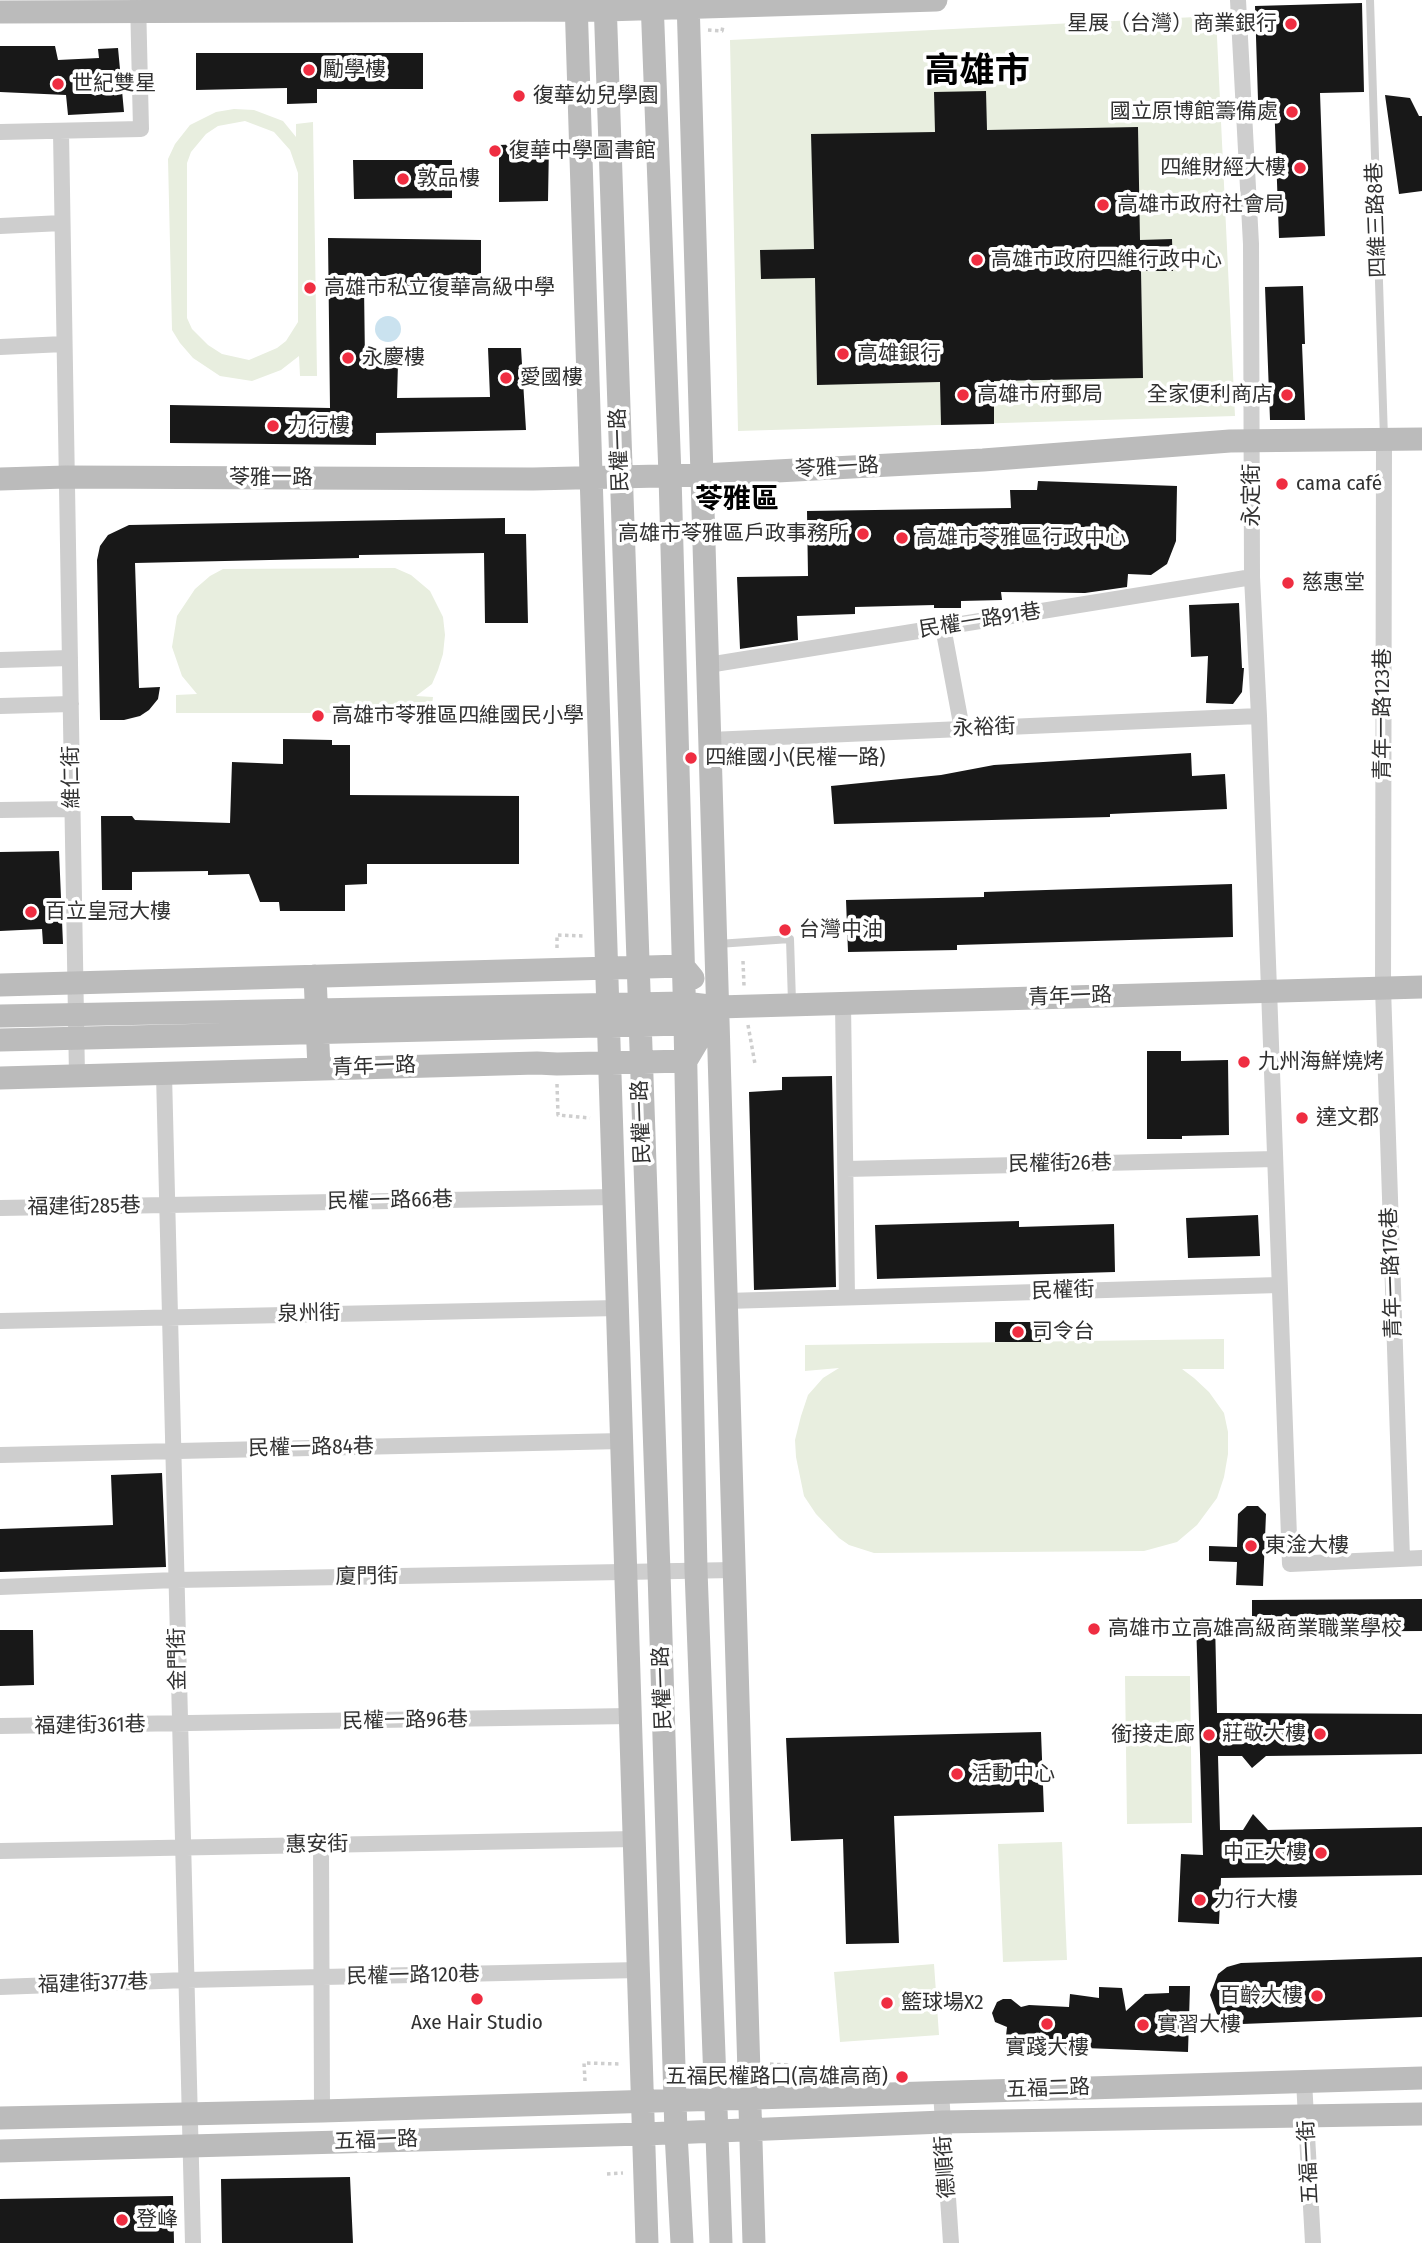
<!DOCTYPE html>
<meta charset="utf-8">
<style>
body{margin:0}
canvas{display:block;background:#fff}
</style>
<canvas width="1422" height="2243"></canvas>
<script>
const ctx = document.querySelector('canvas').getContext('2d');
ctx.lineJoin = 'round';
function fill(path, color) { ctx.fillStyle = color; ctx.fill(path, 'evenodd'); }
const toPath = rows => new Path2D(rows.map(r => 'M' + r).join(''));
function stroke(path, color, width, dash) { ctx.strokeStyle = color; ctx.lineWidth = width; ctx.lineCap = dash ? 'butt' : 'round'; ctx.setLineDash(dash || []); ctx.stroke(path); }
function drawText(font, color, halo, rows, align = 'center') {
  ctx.font = font + ' "Fira Sans Condensed","Noto Sans TC",sans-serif'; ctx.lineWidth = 7; ctx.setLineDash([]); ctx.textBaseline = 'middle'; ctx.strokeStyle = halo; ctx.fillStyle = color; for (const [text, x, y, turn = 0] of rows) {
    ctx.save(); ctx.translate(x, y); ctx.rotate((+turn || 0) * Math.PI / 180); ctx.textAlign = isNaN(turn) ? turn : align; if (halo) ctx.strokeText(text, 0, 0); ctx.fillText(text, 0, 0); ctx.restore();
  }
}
fill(toPath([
 [1216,16,1235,416,738,431,730,40],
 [234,109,254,110,283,121,296,137,296,124,313,122,317,376,300,376,299,356,281,370,252,381,220,376,193,358,180,343,172,330,168,159,175,144,190,125,216,112],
 [245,121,274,132,290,150,298,173,298,322,286,341,277,348,249,360,222,354,208,345,192,329,187,318,187,163,191,152,206,134,218,126],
 [395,568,411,575,430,591,443,617,445,635,443,654,438,670,432,684,416,696,433,697,431,713,176,713,176,695,197,694,182,676,172,647,177,616,195,589,210,576,223,569],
 [1224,1339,1224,1369,1182,1369,1194,1378,1209,1392,1224,1413,1228,1432,1228,1454,1224,1477,1217,1498,1197,1525,1177,1542,1144,1551,874,1553,849,1545,839,1538,816,1514,804,1496,796,1457,795,1440,801,1416,808,1395,823,1378,839,1368,805,1371,805,1345],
 [1125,1676,1190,1676,1192,1823,1127,1824],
 [1062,1842,1067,1960,1003,1962,998,1844],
 [934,1964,939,2035,840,2042,834,1972]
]), '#e8eedf');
fill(toPath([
 '375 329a13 13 0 1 1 26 0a13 13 0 1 1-26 0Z'
]), '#cae2ef');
fill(toPath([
 [1362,3,1364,92,1320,93,1325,236,1279,238,1274,99,1258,100,1255,6],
 [0,46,55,46,58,60,99,58,98,49,118,48,124,112,68,115,66,95,0,92],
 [196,53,423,53,423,89,317,89,317,103,287,104,287,88,196,90],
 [986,91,987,130,1138,127,1140,240,1172,239,1173,271,1141,271,1143,378,994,381,994,424,941,425,940,382,817,385,815,278,761,279,760,250,814,249,811,134,935,132,934,92],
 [1385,95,1410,98,1419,116,1422,116,1422,191,1399,194],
 [549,143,548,201,499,202,499,145],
 [353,160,452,160,452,198,354,199],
 [328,238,481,240,481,285,364,286,365,362,398,363,397,398,490,397,488,348,521,348,526,430,376,433,376,445,170,443,170,405,330,408],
 [1303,286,1305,344,1302,344,1305,420,1270,420,1265,287],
 [1038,481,1177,486,1176,541,1167,564,1151,575,1128,574,1127,587,1085,593,1001,592,1002,600,961,601,961,608,934,608,934,605,855,607,855,614,797,616,798,640,740,649,737,577,808,576,807,511,1011,508,1010,490,1037,490],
 [505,518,505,534,526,534,528,623,485,623,484,553,359,555,359,558,135,563,139,688,160,687,158,699,149,710,140,716,124,720,100,720,97,560,100,546,108,535,129,525],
 [1239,603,1242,668,1244,668,1242,692,1233,704,1206,703,1208,656,1191,657,1189,605],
 [283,739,332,740,332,745,350,745,350,795,519,796,519,864,367,864,367,884,345,885,345,911,280,911,279,902,260,902,249,874,208,875,208,871,132,872,132,890,102,890,101,816,132,816,135,820,230,823,232,762,283,764],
 [1191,753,1192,776,1225,774,1227,809,1110,814,1110,817,834,824,831,786,941,775,994,765],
 [59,851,63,944,43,944,42,929,0,931,0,852],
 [1232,884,1233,937,957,945,957,950,848,952,846,900,984,897,984,892],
 [1147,1051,1181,1051,1181,1061,1228,1060,1229,1135,1182,1136,1182,1139,1147,1139],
 [832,1076,836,1287,754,1290,749,1092,782,1090,782,1077],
 [1258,1215,1260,1256,1188,1258,1186,1218],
 [1019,1221,1019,1227,1114,1224,1115,1272,877,1279,875,1225],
 [995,1322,1041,1322,1041,1342,995,1342],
 [162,1473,166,1567,0,1572,0,1529,113,1525,111,1475],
 [1247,1506,1258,1506,1266,1514,1263,1586,1236,1585,1237,1562,1209,1561,1209,1546,1237,1547,1238,1514],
 [1422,1599,1422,1631,1252,1632,1252,1600],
 [1196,1620,1215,1620,1217,1713,1422,1714,1422,1754,1266,1756,1252,1768,1242,1756,1218,1756,1220,1830,1243,1830,1253,1814,1268,1830,1422,1827,1422,1875,1221,1878,1219,1924,1178,1922,1181,1854,1203,1855],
 [0,1630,33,1630,34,1685,0,1686],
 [1041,1732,1044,1812,894,1816,899,1943,846,1944,843,1839,791,1841,786,1738],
 [1422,1957,1422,2017,1242,2024,1226,2021,1217,2014,1210,1995,1218,1974,1227,1967,1241,1963],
 [1169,1986,1190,1986,1188,2052,1085,2048,1085,2052,1005,2045,1007,2027,995,2022,992,2013,997,2002,1003,1999,1011,1999,1021,2007,1029,2005,1069,2007,1070,1994,1099,1998,1099,1987,1122,1988,1126,2011,1145,1994,1169,1993],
 [350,2177,353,2243,222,2243,221,2179],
 [173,2196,174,2243,0,2243,0,2199]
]), '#181818');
stroke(toPath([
 [708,30,722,31,723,26],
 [557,948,557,935,586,936],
 [743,961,744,986],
 [748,1025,755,1064],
 [557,1084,558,1115,590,1118],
 [770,2064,787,2065,787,2078],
 [585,2081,584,2063,622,2064],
 [607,2174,623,2173]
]), '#cecece', 3.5, [3.5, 3.5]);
stroke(toPath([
 [1370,0,1384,438],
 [718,944,790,939,792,1002]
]), '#cecece', 8);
stroke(toPath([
 [1238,0,1251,244,1252,577,1259,716,1290,1564,1422,1558],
 [0,132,141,129,138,0],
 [61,132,77,1076],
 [0,226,62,223],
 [0,347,64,344],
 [1384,440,1383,988,1402,1558],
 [943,627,962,729],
 [0,660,70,658],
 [708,665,1252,577],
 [0,706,71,704],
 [710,740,1259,716],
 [0,810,72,809],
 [843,1003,847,1297],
 [164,1074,193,2243],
 [846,1169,1275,1159],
 [0,1208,614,1197],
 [726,1301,1279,1285],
 [0,1321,618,1308],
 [0,1455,622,1441],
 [0,1587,176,1580,734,1570],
 [0,1726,630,1716],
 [321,1845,322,2111],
 [0,1851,635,1839],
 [0,1987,187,1980,639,1970],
 [1304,2081,1313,2243],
 [941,2092,951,2243]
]), '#cecece', 16);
stroke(toPath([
 [576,0,647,2243],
 [605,0,659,1572,676,2133,682,2243],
 [652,0,670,475,685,1024,696,1570,721,2243],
 [688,0,754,2243],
 [0,12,605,10,936,0],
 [0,479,66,477,533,479,702,475,983,460,1230,441,1422,439],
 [315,976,319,1069],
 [0,985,683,966,693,978],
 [0,1016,684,1003,718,1007,1422,987],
 [0,1040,685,1024,697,1018],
 [0,1078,537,1063,557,1064,686,1061,718,1007],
 [0,2118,322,2111,1422,2078],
 [0,2151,644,2134,943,2122,1422,2114]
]), '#bbb', 23);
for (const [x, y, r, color] of [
 [1291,24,7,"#ef2d41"],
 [309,70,7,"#ef2d41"],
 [58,84,7,"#ef2d41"],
 [519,96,7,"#ef2d41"],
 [1292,112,7,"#ef2d41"],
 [495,151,7,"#ef2d41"],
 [1300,168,7,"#ef2d41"],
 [403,179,7,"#ef2d41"],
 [1103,205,7,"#ef2d41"],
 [977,260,7,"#ef2d41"],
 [310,288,7,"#ef2d41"],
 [843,354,7,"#ef2d41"],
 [348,358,7,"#ef2d41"],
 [506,378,7,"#ef2d41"],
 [963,395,7,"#ef2d41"],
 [1287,395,7,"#ef2d41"],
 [273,426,7,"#ef2d41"],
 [1282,484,7,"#ef2d41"],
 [863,534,7,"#ef2d41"],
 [902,538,7,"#ef2d41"],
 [1288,583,7,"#ef2d41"],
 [318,716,7,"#ef2d41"],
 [691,758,7,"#ef2d41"],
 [31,912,7,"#ef2d41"],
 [785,930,7,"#ef2d41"],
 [1244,1062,7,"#ef2d41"],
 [1302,1118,7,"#ef2d41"],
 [1018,1332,7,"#ef2d41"],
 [1251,1546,7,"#ef2d41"],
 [1094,1629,7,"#ef2d41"],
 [1320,1734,7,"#ef2d41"],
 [1209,1735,7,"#ef2d41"],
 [957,1774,7,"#ef2d41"],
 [1321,1853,7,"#ef2d41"],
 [1200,1900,7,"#ef2d41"],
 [1317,1996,7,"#ef2d41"],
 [477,1999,7,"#ef2d41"],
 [887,2003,7,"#ef2d41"],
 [1047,2024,7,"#ef2d41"],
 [1143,2025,7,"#ef2d41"],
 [902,2077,7,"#ef2d41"],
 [122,2220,7,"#ef2d41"]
]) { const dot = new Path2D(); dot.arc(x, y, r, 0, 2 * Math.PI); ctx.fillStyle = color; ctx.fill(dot); stroke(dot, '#fff', 2.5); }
drawText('21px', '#313131', '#fff', [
 ["星展（台灣）商業銀行",1277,24,"right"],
 ["勵學樓",323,70],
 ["世紀雙星",72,84],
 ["復華幼兒學園",533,96],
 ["國立原博館籌備處",1278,112,"right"],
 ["復華中學圖書館",509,151],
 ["四維財經大樓",1286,168,"right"],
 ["敦品樓",417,179],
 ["高雄市政府社會局",1117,205],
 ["高雄市政府四維行政中心",991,260],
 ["高雄市私立復華高級中學",324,288],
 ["高雄銀行",857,354],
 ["永慶樓",362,358],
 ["愛國樓",520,378],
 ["高雄市府郵局",977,395],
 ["全家便利商店",1273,395,"right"],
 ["力行樓",287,426],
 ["cama café",1296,484],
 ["高雄市苓雅區戶政事務所",849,534,"right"],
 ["高雄市苓雅區行政中心",916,538],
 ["慈惠堂",1302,583],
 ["高雄市苓雅區四維國民小學",332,716],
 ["四維國小(民權一路)",705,758],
 ["百立皇冠大樓",45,912],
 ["台灣中油",799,930],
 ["九州海鮮燒烤",1258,1062],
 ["達文郡",1316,1118],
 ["司令台",1032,1332],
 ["東淦大樓",1265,1546],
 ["高雄市立高雄高級商業職業學校",1108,1629],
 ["莊敬大樓",1306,1734,"right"],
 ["銜接走廊",1195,1735,"right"],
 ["活動中心",971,1774],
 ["中正大樓",1307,1853,"right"],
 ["力行大樓",1214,1900],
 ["百齡大樓",1303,1996,"right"],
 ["籃球場X2",901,2003],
 ["Axe Hair Studio",477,2023,"center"],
 ["實習大樓",1157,2025],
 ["實踐大樓",1047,2048,"center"],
 ["五福民權路口(高雄高商)",888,2077,"right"],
 ["登峰",136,2220]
], 'left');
drawText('21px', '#313131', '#fff', [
 ["四維三路8巷",1377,220,-92],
 ["民權一路",620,450,-92],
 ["苓雅一路",837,468,-3],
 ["苓雅一路",271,478],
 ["永定街",1252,495,-90],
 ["民權一路91巷",980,621,-9],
 ["青年一路123巷",1383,714,-90],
 ["永裕街",984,728,-2],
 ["維仁街",72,777,-91],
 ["青年一路",1070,997,-2],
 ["青年一路",374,1067,-2],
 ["民權一路",642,1122,-92],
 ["民權街26巷",1060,1164,-1],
 ["民權一路66巷",390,1201,-1],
 ["福建街285巷",84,1207,-1],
 ["青年一路176巷",1392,1273,-92],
 ["民權街",1063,1291,-2],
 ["泉州街",309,1314,-1],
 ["民權一路84巷",311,1448,-1],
 ["廈門街",367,1577,-1],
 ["金門街",178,1659,-91],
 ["民權一路",663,1688,-92],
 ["民權一路96巷",405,1721,-1],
 ["福建街361巷",90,1726,-1],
 ["惠安街",317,1845,-1],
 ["民權一路120巷",413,1976,-1],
 ["福建街377巷",93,1984,-2],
 ["五福二路",1048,2089,-2],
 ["五福一路",376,2141,-2],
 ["五福一街",1309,2162,-93],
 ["德順街",946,2167,-94]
]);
drawText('bold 28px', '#000', '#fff', [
 ["苓雅區",737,500]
]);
drawText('bold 35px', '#000', '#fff', [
 ["高雄市",977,72]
]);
</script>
